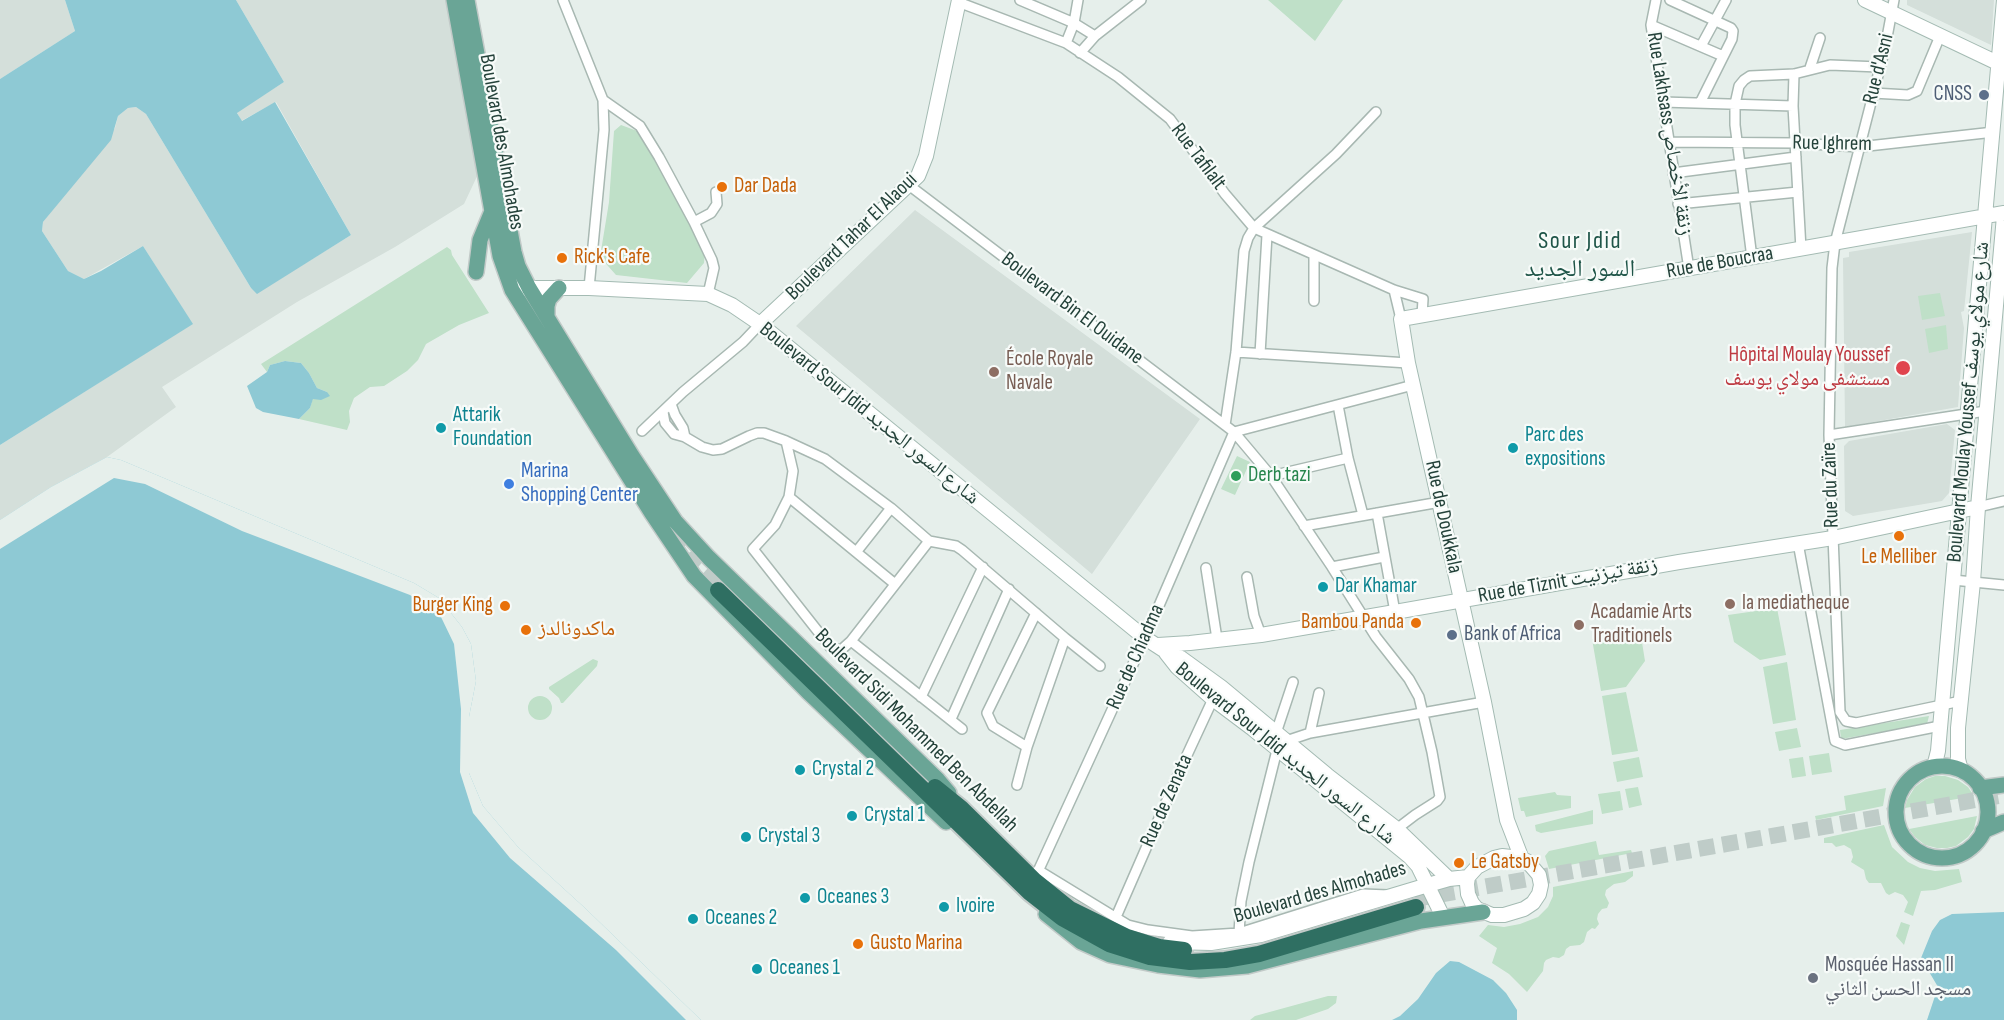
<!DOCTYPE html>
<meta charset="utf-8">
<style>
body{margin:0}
canvas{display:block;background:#e6efeb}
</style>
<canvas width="2004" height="1020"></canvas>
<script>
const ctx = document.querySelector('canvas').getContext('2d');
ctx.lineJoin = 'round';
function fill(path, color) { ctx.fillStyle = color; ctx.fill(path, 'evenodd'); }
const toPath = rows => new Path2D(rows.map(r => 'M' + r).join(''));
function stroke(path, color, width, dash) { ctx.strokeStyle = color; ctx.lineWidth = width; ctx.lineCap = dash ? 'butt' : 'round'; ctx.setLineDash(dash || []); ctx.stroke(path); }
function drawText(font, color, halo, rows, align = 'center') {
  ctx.font = font + ' "Sofia Sans Condensed","Noto Naskh Arabic",sans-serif'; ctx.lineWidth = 4.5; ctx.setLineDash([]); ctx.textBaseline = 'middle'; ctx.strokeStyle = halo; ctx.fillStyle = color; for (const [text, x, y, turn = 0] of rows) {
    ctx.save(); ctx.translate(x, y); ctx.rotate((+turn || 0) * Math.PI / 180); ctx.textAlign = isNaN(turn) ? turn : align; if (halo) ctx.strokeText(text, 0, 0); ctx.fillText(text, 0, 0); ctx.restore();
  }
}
fill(toPath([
 [0,0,65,0,75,31,0,79],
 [236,0,447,0,480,170,464,204,395,247,297,302,162,387,176,407,107,457,51,487,0,520,0,445,192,324,143,246,84,279,68,271,42,231,43,222,115,128,118,116,128,108,136,107,146,114,251,288,257,293,351,235,276,102,241,121,237,112,284,82],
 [1907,0,1994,0,1991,45,1907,5],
 [915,210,1200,419,1092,574,796,326],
 [1972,232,1964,311,1961,312,1964,328,1958,407,1845,427,1843,258,1849,257,1849,252],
 [1947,424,1955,430,1949,493,1942,501,1853,516,1845,511,1844,446,1849,441]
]), '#d4dfda');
fill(toPath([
 [1268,0,1343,0,1315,41],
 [621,125,640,132,705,252,704,263,687,283,616,275,600,257,609,202,614,131],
 [447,247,451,250,452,255,489,313,459,325,426,344,418,360,407,371,384,386,370,387,354,398,349,411,350,422,347,430,299,419,310,408,313,398,327,392,317,388,309,373,301,363,285,361,270,365,267,372,261,364],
 [1940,293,1945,316,1922,320,1918,296],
 [1946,325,1948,349,1929,353,1925,329],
 [1237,456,1250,462,1235,495,1221,489],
 [1777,608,1786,655,1760,660,1734,642,1728,615],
 [1640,630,1645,661,1626,687,1601,691,1592,639],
 [593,659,598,661,597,666,563,703,561,703,559,698,549,689,549,687],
 [1787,662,1796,720,1773,724,1763,667],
 [1626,692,1638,751,1612,755,1602,696],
 '528 708a12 12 0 1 1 24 0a12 12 0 1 1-24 0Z',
 [1929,716,1927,724,1841,739,1840,730],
 [1797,728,1801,747,1779,751,1775,732],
 [1829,753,1832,772,1812,775,1809,756],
 [1639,757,1643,777,1617,782,1613,762],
 [1803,757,1806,776,1792,778,1789,759],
 [1935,776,1945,776,1958,780,1968,787,1974,796,1905,808,1907,800,1915,787,1926,779],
 [1638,787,1642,805,1629,808,1625,789],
 [1886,788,1883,806,1816,820,1815,816,1846,810,1844,796],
 [1620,791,1623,810,1602,814,1598,794],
 [1555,792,1557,795,1571,796,1571,808,1526,817,1524,811,1521,811,1518,798],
 [1593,810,1593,824,1541,833,1536,831,1535,825],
 [1977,816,1974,829,1968,837,1956,846,1947,848,1937,848,1925,845,1915,837,1909,829],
 [1884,825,1892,847,1908,862,1920,868,1935,871,1959,869,1962,882,1935,890,1921,891,1913,916,1904,912,1908,902,1903,895,1895,892,1889,895,1886,893,1881,883,1869,883,1866,879,1864,870,1851,862,1853,857,1851,849,1844,845,1836,847,1832,843,1824,843,1824,838],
 [1596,841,1599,855,1631,850,1632,853,1549,869,1545,856,1549,851],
 [1633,871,1633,876,1625,882,1614,884,1606,890,1605,895,1609,903,1607,908,1602,909,1598,914,1597,919,1599,924,1595,929,1592,928,1587,932,1584,942,1580,945,1570,946,1566,949,1564,955,1559,958,1553,957,1546,960,1544,963,1543,971,1527,992,1509,974,1492,963,1497,948,1479,936,1488,925,1504,927,1520,924,1538,917,1548,907,1553,896,1553,887],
 [1901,922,1910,925,1904,945,1896,936],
 [1328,996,1337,996,1336,1003,1328,1009,1296,1020,1250,1020,1255,1016]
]), '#bfe0c8');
fill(toPath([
 [65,0,236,0,284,82,237,113,242,121,275,102,351,235,257,294,251,288,146,114,136,107,128,108,118,116,111,140,43,222,42,231,68,271,84,279,101,271,143,246,193,324,0,445,0,79,75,31],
 [285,361,301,363,309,373,317,388,327,392,330,396,321,400,313,399,310,408,299,419,263,412,256,408,247,386,267,372,270,365],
 [107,457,121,460,414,583,439,598,462,627,471,644,476,681,469,717,469,773,483,806,518,847,585,908,701,1020,0,1020,0,520,51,487],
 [2004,912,2004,1020,1927,1020,1938,987,1921,958,1932,931,1940,920,1952,914],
 [1450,961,1459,962,1493,980,1506,993,1517,1010,1517,1020,1392,1020,1400,1016,1418,999,1436,973]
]), '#8ec9d4');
fill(toPath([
 [107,457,121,460,414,583,439,598,462,627,471,644,476,681,469,717,469,773,483,806,518,847,585,908,701,1020,686,1020,616,950,510,858,473,813,460,772,461,709,454,644,441,617,410,595,242,531,145,484,114,478,0,549,0,520,51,487]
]), '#e6efeb');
stroke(toPath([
 [662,513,692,554,725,583],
 [1415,899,2004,795]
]), '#bfccc8', 16, [16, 8]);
const street = toPath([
 [563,0,603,100,604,130,589,288],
 [1020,0,1074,23,1095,36],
 [1656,0,1651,25,1689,269],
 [1670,0,1731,28,1733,31,1732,39,1700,103],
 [1894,0,1885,48,1835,243,1832,268,1829,435,1840,712,1846,721,1856,723,1961,701],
 [958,2,1066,43,1118,77,1170,119,1225,194,1254,228,1394,290,1423,299,1422,316],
 [1651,25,1723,56],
 [1066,43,1074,23,1078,0],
 [1701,46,1726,0],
 [1080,53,1095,36,1141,0],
 [1810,68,1820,38],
 [1794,74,1793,106,1801,249],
 [1873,93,1908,95,1917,91,1940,36],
 [603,100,640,126,659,157,694,222,712,260,714,268,708,294],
 [1663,102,1793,106],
 [1669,142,1795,143,1859,147,1994,132],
 [1673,173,1796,157],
 [910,186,1234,432,1271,476,1332,567,1376,637,1409,679,1419,697,1432,752,1440,797,1437,801,1415,815,1394,831],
 [1678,204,1798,192],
 [694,222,711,213,717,204,716,192],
 [1752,258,1735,125,1735,104,1739,86,1744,80,1750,76,1794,74,1830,65,1879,67],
 [1394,290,1401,319],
 [1314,301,1314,255],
 [1236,352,1408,363],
 [1260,354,1267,235],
 [671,404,675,415,683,428,685,437],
 [1338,405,1348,458,1363,515],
 [663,412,665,423,674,434,685,437,702,447,713,450,722,449,749,436,757,433,764,433,786,441,825,459,891,508,929,541,956,546,962,550,1065,638,1100,666],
 [1225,425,1236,352,1244,251,1248,238,1254,228,1336,154,1376,112],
 [642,431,683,392,743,342,760,324],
 [1234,432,1413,385],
 [1829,435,1986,411],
 [786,441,793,471,789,497,775,525,753,549,831,648,841,650,851,641,929,541],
 [1271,476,1348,458],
 [789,497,895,584],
 [1978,507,2004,501],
 [1377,513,1395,612],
 [1304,526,1440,502],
 [1798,543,1835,741,1845,745,1940,726],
 [857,551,891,508],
 [1332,567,1384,557],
 [1206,568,1217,639],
 [1247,577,1254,616,1261,635],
 [1953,580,2004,585],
 [851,641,962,729],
 [921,697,983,567],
 [951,719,1009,589],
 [1276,733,1293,682],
 [1310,733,1319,693],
 [1027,747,993,726,987,713,1036,613],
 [1017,785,1027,747,1065,638],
 [1038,870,1128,925,1148,930,1192,936,1239,933,1363,894,1388,895],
 [1034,880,1145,638,1234,432],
 [1116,917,1181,768,1213,699,1221,687],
 [1239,933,1241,901,1249,862,1277,750,1286,741,1310,733,1484,702]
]);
const secondary = toPath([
 [1865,0,2004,66],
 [512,290,529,288,589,288,708,294,732,305,760,324,1145,638,1165,651,1181,658,1221,687,1327,775,1397,829,1449,879],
 [760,324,918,176,926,156,959,0],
 [1158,645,1190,643,1261,635,1395,612,1679,562,1833,538,1978,507],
 [1166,653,1177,667,1213,699,1253,729,1410,857,1418,866,1443,917],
 [1934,767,1938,751,2004,0],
 [1961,771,1958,759,1958,728,1973,582,1978,507,2004,216],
 [1502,856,1511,857,1527,861,1539,875,1541,885,1539,894,1533,903,1524,909,1504,915,1492,915,1477,909,1472,903,1468,894,1467,884,1468,877,1477,867,1494,858,1502,856],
 [1522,859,1507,820,1484,702,1408,363,1401,319,2004,213],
 [1170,942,1211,943,1261,935,1428,885,1449,879,1468,877]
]);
const primary = toPath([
 [454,0,500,256,512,290,651,512,694,576,808,692,946,822],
 [467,0,514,252,518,266,529,288,632,456,675,521,709,558,938,780,949,793],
 [476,272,480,240,492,211],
 [547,317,547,306,549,299,559,288],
 '1896 812a46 46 0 1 1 92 0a46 46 0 1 1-92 0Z',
 [1980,788,2004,785],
 [1983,831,2004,822],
 [1046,914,1081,942,1110,955,1158,965,1200,970,1247,966,1421,921,1483,912]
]);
const highway = toPath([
 [718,590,1030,893,1062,918,1109,944,1150,957,1190,962,1225,960,1259,954,1416,907],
 [935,787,961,808,1034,880,1070,909,1127,937,1159,947,1184,950]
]);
stroke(street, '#a8b8b2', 12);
stroke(secondary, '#a4bbb3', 16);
stroke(primary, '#c2cac8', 18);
stroke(highway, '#c2cac8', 20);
stroke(street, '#fff', 9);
stroke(secondary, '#fff', 14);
stroke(primary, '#6aa596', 15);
stroke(highway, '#2f6f62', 16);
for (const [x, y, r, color] of [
 [1984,95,6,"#5c6f8a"],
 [722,187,6,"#e8710a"],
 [562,258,6,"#e8710a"],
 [1903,368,8,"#e0444e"],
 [994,372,6,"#8d6e63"],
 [441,428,6,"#0f9aa8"],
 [1513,448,6,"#0f9aa8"],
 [1236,476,6,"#2e9e5b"],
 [509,484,6,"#3f7fe0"],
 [1899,536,6,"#e8710a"],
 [1323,587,6,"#0f9aa8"],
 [1730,604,6,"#8d6e63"],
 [505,606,6,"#e8710a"],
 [1416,623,6,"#e8710a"],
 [1579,625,6,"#8d6e63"],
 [526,630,6,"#e8710a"],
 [1452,635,6,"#5c6f8a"],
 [800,770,6,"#0f9aa8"],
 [852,816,6,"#0f9aa8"],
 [746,837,6,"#0f9aa8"],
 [1459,863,6,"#e8710a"],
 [805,898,6,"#0f9aa8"],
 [944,907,6,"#0f9aa8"],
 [693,919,6,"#0f9aa8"],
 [858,944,6,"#e8710a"],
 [757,969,6,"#0f9aa8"],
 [1813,978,6,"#6b7280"]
]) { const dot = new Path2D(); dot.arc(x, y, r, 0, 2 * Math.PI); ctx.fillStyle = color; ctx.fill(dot); stroke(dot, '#f7fbf9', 2); }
drawText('21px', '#24423a', '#f7fbf9', [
 ["Rue d'Asni",1879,69,-76],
 ["Rue Lakhsass زنقة الأخصاص",1669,134,81],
 ["Boulevard des Almohades",501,142,80],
 ["Rue Ighrem",1832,144,1],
 ["Rue Tafilalt",1198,157,53],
 ["Boulevard Tahar El Alaoui",852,237,-44],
 ["Rue de Boucraa",1720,263,-10],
 ["Boulevard Bin El Ouidane",1072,309,37],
 ["Boulevard Moulay Youssef شارع مولاي يوسف",1969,402,-85],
 ["Boulevard Sour Jdid شارع السور الجديد",869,414,39],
 ["Rue du Zaïre",1831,485,-92],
 ["Rue de Doukkala",1443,517,78],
 ["Rue de Tiznit زنقة تيزنيت",1568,581,-10],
 ["Rue de Chiadma",1136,657,-66],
 ["Boulevard Sidi Mohammed Ben Abdellah",916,731,45],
 ["Boulevard Sour Jdid شارع السور الجديد",1285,754,39],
 ["Rue de Zenata",1167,801,-66],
 ["Boulevard des Almohades",1320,893,-16]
]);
drawText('21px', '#4e5e75', '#f7fbf9', [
 ["CNSS",1972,95],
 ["Bank of Africa",1464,635,"left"]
], 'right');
drawText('21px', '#c56008', '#f7fbf9', [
 ["Dar Dada",734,187],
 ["Rick's Cafe",574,258],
 ["Le Melliber",1899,558,"center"],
 ["Burger King",493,606,"right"],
 ["Bambou Panda",1404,623,"right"],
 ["ماكدونالدز",538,630],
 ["Le Gatsby",1471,863],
 ["Gusto Marina",870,944]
], 'left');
drawText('21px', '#be3a42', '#f7fbf9', [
 ["Hôpital Moulay Youssef",1890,356],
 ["مستشفى مولاي يوسف",1890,380]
], 'right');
drawText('21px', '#785e54', '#f7fbf9', [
 ["École Royale",1006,360],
 ["Navale",1006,384],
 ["la mediatheque",1742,604],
 ["Acadamie Arts",1591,613],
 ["Traditionels",1591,637]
], 'left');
drawText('21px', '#0d838f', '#f7fbf9', [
 ["Attarik",453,416],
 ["Foundation",453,440],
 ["Parc des",1525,436],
 ["expositions",1525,460],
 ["Dar Khamar",1335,587],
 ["Crystal 2",812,770],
 ["Crystal 1",864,816],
 ["Crystal 3",758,837],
 ["Oceanes 3",817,898],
 ["Ivoire",956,907],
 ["Oceanes 2",705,919],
 ["Oceanes 1",769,969]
], 'left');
drawText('21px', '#366cbe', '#f7fbf9', [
 ["Marina",521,472],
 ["Shopping Center",521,496]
], 'left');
drawText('21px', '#27864d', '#f7fbf9', [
 ["Derb tazi",1248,476]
], 'left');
drawText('21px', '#5b616d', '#f7fbf9', [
 ["Mosquée Hassan II",1825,966],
 ["مسجد الحسن الثاني",1825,990]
], 'left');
ctx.letterSpacing = '1.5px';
drawText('24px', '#1f5548', '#f7fbf9', [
 ["Sour Jdid",1580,242],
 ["السور الجديد",1580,270]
]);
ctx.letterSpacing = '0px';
</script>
